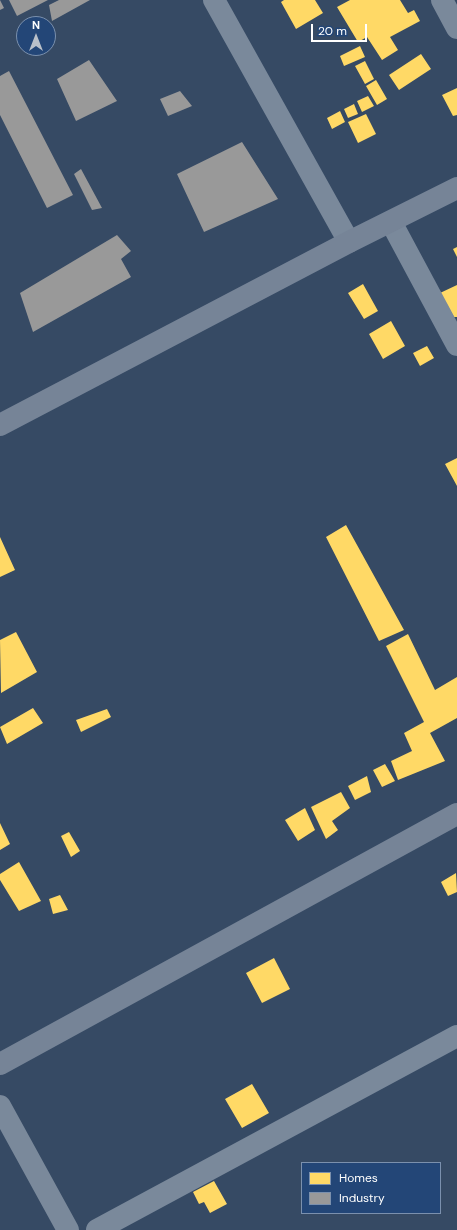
<!DOCTYPE html>
<style>
body{margin:0}
#map{position:relative;width:457px;height:1230px;overflow:hidden;background:#364a64;font-family:"DM Sans",sans-serif}
canvas{display:block}
.legend{position:absolute;left:301px;top:1162px;width:140px;height:52px;box-sizing:border-box;background:#234677;border:1px solid #7b90ad;margin:0;padding:5px 7px;list-style:none;font-size:12px;color:#fff}
.legend li{display:flex;align-items:center;gap:8px;height:20px}
.legend b{width:20px;border:1px solid #7b90ad}
.north{position:absolute;left:16px;top:16px;width:40px;height:40px;box-sizing:border-box;background:#234677;border:1px solid #7b90ad;border-radius:50%;rotate:0deg;font-size:11px;font-weight:700;line-height:16px;text-align:center;color:#fff}
.north::after{content:'';display:block;margin:auto;width:14px;height:18px;background:#b9c0c9;clip-path:polygon(50% 0,100% 100%,50% 72%,0 100%)}
.scale{position:absolute;left:311px;top:24px;width:56px;height:18px;box-sizing:border-box;border:2px solid #fff;border-top:0;padding-left:5px;font-size:12px;line-height:14px;white-space:nowrap;color:#fff;-webkit-text-stroke:3px #234677;paint-order:stroke}
</style>
<div id="map">
<canvas width="457" height="1230"></canvas>
<ul class="legend">
<li><b style="height:11px;background:#ffd966"></b>Homes</li>
<li><b style="height:11px;background:#999"></b>Industry</li>
</ul>
<div class="north">N</div>
<div class="scale">20 m</div>
</div>
<script>
const ctx = document.querySelector('canvas').getContext('2d');
ctx.lineJoin = 'round';
function fill(path, color) { ctx.fillStyle = color; ctx.fill(path, 'evenodd'); }
const toPath = rows => new Path2D(rows.map(r => 'M' + r).join(''));
function stroke(path, color, width, dash) { ctx.strokeStyle = color; ctx.lineWidth = width; ctx.lineCap = dash ? 'butt' : 'round'; ctx.setLineDash(dash || []); ctx.stroke(path); }
fill(toPath([
 [284,0,315,0,323,13,296,29,281,2],
 [350,0,400,0,408,13,414,10,420,21,390,37,398,50,382,60,367,37,358,42,337,7],
 [360,46,365,57,344,66,340,56],
 [421,54,431,69,399,90,389,75],
 [365,61,374,79,365,84,355,66],
 [376,80,387,99,377,105,366,86],
 [457,88,457,115,453,116,442,95],
 [368,96,374,106,362,112,357,101],
 [354,104,358,114,348,118,344,109],
 [340,111,345,122,332,129,327,118],
 [366,114,376,134,358,143,348,122],
 [457,247,457,257,453,249],
 [363,284,378,311,364,319,348,293],
 [457,285,457,317,454,317,440,293],
 [391,321,405,346,383,359,369,334],
 [427,346,434,358,420,366,413,353],
 [457,458,457,486,445,464],
 [346,525,404,630,379,641,326,537],
 [0,537,15,570,0,577],
 [16,632,37,672,1,693,0,640],
 [408,634,435,690,457,677,457,718,430,733,445,761,398,780,391,761,412,751,404,733,424,722,386,646],
 [33,708,43,723,7,744,0,727],
 [107,709,111,717,81,732,76,720],
 [385,764,395,781,382,787,373,770],
 [367,776,371,792,355,800,348,786],
 [341,792,350,808,332,821,338,830,326,839,311,807],
 [305,808,315,830,298,841,285,820],
 [0,823,10,844,0,850],
 [69,832,80,851,71,857,61,836],
 [19,862,41,901,19,911,0,880,0,874],
 [456,873,457,892,448,896,441,882],
 [60,895,68,910,53,914,49,899],
 [274,958,290,989,262,1003,246,973],
 [252,1084,269,1113,242,1128,225,1099],
 [214,1181,227,1204,210,1213,204,1202,199,1204,193,1192]
]), '#ffd966');
fill(toPath([
 [0,0,4,8,0,10],
 [9,0,48,0,17,16],
 [59,0,90,0,52,21,49,5],
 [89,60,117,101,76,121,57,79],
 [9,71,73,195,47,208,0,115,0,76],
 [180,91,192,106,168,116,160,99],
 [242,142,278,199,204,232,177,174],
 [81,169,102,208,92,210,74,174],
 [117,235,131,251,121,259,131,277,33,332,20,293]
]), '#999');
stroke(toPath([
 [214,0,349,242],
 [442,0,457,28],
 [391,222,457,345],
 [0,1106,68,1230],
 [97,1230,457,1036]
]), '#7a899b', 22);
stroke(toPath([
 [0,425,349,242,457,188],
 [0,1064,457,814]
]), '#768497', 22);
</script>
